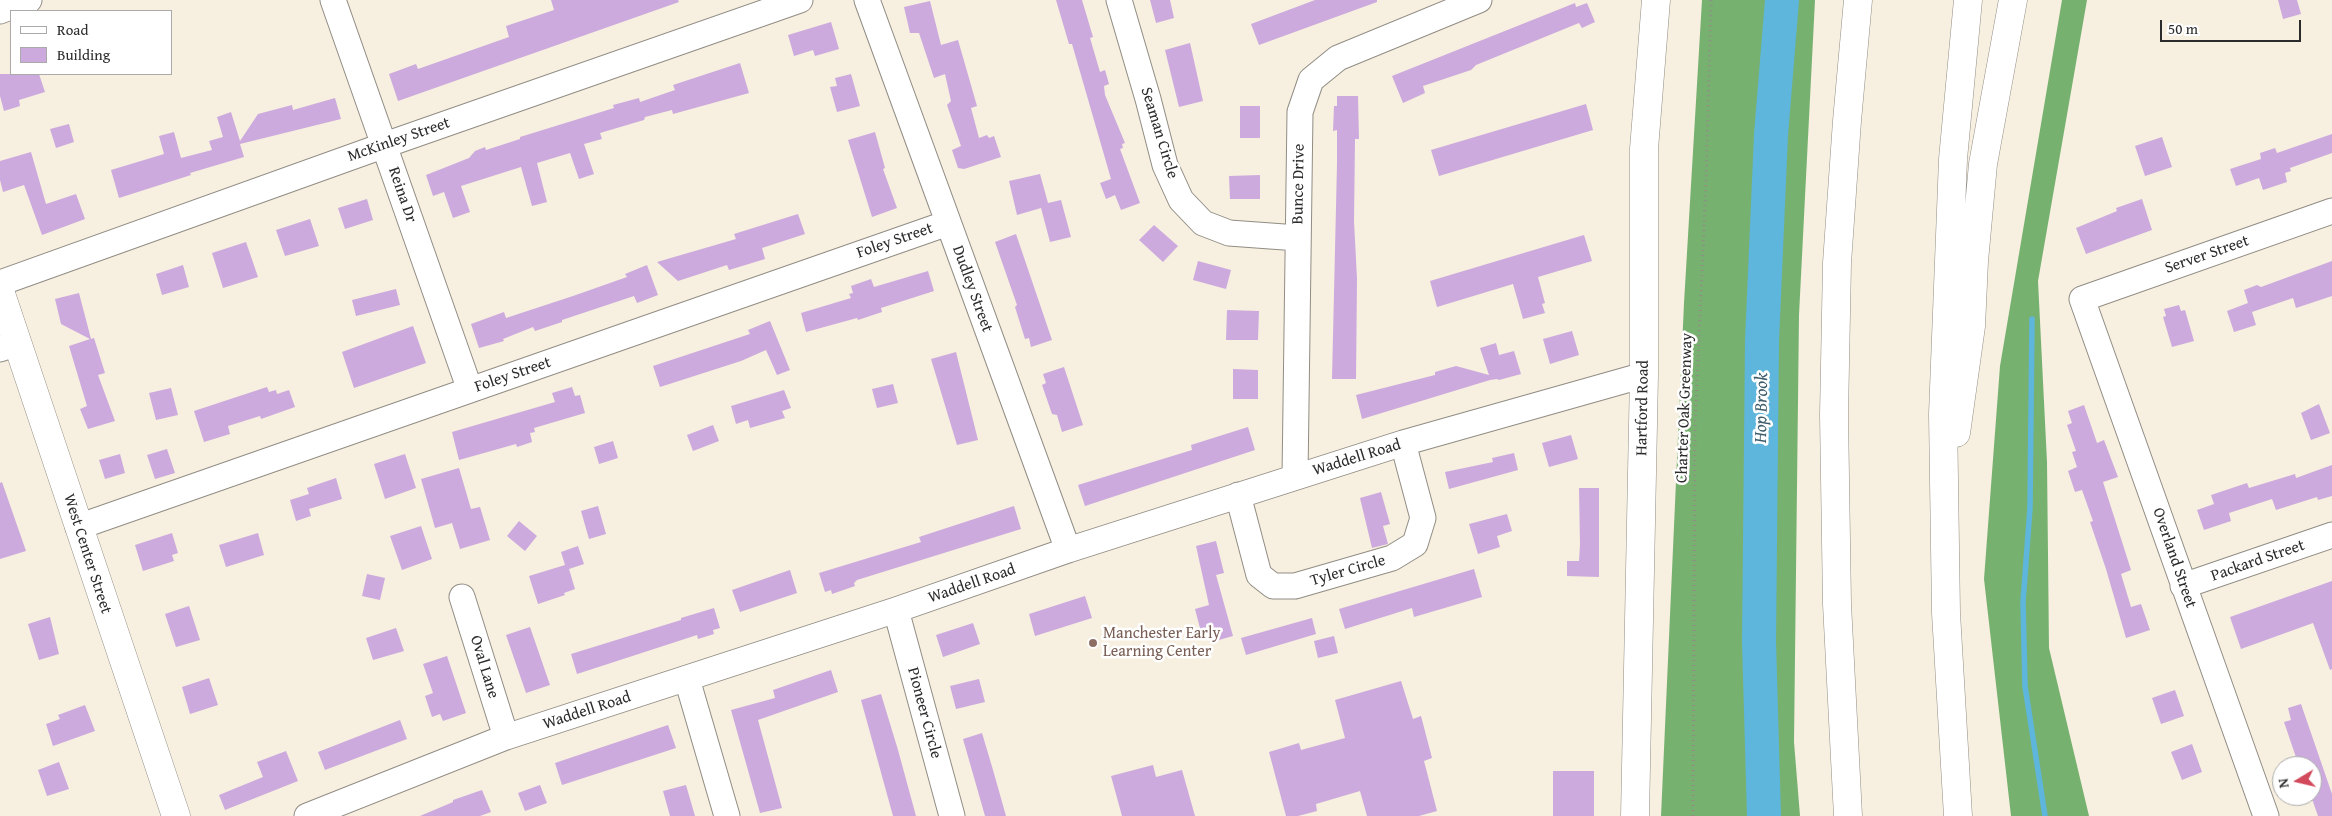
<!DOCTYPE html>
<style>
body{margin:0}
#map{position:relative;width:2332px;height:816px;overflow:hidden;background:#f7efdf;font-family:"Gentium Book Plus",serif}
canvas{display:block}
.legend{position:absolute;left:10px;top:10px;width:162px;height:65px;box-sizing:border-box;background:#fff;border:1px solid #aaa;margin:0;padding:6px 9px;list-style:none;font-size:15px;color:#2b2b2b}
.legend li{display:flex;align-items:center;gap:10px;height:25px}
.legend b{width:25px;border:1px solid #aaa}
.north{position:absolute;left:2272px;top:756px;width:50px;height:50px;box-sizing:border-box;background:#fff;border:1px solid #aaa;border-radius:50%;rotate:261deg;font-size:14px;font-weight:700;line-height:20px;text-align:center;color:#2b2b2b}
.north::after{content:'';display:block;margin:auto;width:18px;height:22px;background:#d1495b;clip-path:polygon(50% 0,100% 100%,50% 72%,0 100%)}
.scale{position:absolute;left:2160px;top:20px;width:141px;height:22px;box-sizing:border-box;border:2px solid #2b2b2b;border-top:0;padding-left:6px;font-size:15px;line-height:18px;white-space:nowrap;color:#2b2b2b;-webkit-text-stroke:4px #fff;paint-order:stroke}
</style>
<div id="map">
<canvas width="2332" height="816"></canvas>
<ul class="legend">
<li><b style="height:6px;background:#fff"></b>Road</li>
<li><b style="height:14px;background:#ccaade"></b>Building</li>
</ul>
<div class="north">N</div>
<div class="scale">50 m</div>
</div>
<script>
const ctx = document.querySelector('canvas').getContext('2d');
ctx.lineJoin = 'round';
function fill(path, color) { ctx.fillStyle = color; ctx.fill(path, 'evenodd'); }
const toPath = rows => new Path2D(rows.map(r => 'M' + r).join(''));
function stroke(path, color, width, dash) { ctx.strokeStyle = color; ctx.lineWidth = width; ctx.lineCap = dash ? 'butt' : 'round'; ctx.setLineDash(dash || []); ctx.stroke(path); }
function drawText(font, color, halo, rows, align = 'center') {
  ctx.font = font + ' "Gentium Book Plus",serif'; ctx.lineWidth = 5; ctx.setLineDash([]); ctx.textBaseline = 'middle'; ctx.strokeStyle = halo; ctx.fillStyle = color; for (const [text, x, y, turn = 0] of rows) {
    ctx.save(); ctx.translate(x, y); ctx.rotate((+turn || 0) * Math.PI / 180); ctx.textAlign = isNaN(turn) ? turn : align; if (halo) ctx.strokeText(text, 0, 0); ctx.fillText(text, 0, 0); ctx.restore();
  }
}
fill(toPath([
 [1702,0,1815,0,1799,315,1794,742,1800,816,1661,816,1684,303],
 [2062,0,2087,0,2038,281,2047,462,2049,648,2089,816,2011,816,1984,579,2000,366]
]), '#77b170');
stroke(toPath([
 [2032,319,2030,508,2023,602,2025,686,2045,816]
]), '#5eb6dc', 5.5);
stroke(toPath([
 [1764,816,1759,642,1762,341,1771,135,1782,0]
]), '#5eb6dc', 34);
fill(toPath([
 [551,0,678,0,679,2,398,101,389,74,416,64,418,69,509,37,506,26,554,10],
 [1056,0,1082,0,1093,37,1090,38,1100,72,1105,70,1109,84,1104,86,1105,95,1125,143,1122,144,1123,148,1120,149,1140,203,1121,210,1115,195,1106,199,1100,183,1111,179,1072,44,1069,44],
 [1150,0,1170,0,1174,18,1156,23],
 [1315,0,1377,0,1377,2,1259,45,1251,24],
 [2278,0,2297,0,2301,14,2283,19],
 [930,1,941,45,958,40,977,106,971,108,979,138,987,135,989,138,994,136,1001,157,964,169,958,168,952,150,961,146,947,105,951,101,945,74,934,78,919,33,910,33,904,7],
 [1575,3,1576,7,1587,3,1595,22,1582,28,1579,23,1476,65,1471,70,1423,86,1425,93,1403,103,1392,76],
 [831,22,839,49,815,56,813,50,794,56,788,35],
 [1190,43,1203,101,1179,107,1165,50],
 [740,63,749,93,673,114,672,110,645,117,644,120,600,133,602,139,584,144,594,174,579,179,570,153,537,163,547,202,532,206,521,167,461,186,470,212,453,218,444,192,433,196,426,175,469,158,475,151,485,147,486,150,520,139,520,137,614,108,613,105,639,98,640,102,675,90,673,85],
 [0,74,39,74,45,92,19,100,20,106,4,111,0,96],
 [851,74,860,106,837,112,830,87,837,86,835,78],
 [1337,96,1358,96,1359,139,1355,139,1354,221,1357,279,1356,379,1332,379,1337,164,1337,130,1333,131,1334,106,1337,106],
 [335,98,341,119,240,144,244,157,190,173,191,175,119,198,111,170,164,154,159,136,174,132,181,158,212,150,209,141,223,137,217,117,231,112,240,141,258,114,292,105,293,110],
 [1586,104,1593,130,1439,176,1431,150],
 [1240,106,1260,106,1260,138,1240,138],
 [69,124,74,142,56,148,50,129],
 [875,132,885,168,883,169,897,208,872,217,848,140],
 [2332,134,2332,153,2290,168,2291,171,2285,173,2287,182,2263,190,2259,178,2236,186,2230,169,2261,159,2260,153,2275,148,2277,153],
 [2162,137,2172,167,2145,176,2135,146],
 [31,152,46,204,76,194,85,219,42,235,24,185,3,192,0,180,0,161],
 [1040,174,1048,203,1061,200,1071,237,1050,242,1041,208,1017,215,1009,181],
 [1260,175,1260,199,1230,199,1229,176],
 [367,199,373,220,345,229,338,208],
 [2142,199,2152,230,2086,254,2076,228,2117,211,2116,208],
 [798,214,805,234,762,248,765,259,729,270,727,265,678,281,657,262,736,239,734,234],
 [310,219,319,246,285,256,276,230],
 [1154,225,1178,246,1163,262,1139,240],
 [1016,234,1052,340,1031,347,1029,338,1025,339,1015,307,1017,305,995,242],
 [1584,235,1592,261,1538,277,1545,303,1542,304,1545,313,1523,319,1513,284,1437,307,1430,281],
 [246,242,258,277,223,288,212,253],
 [1198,261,1231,270,1226,289,1193,280],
 [2332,261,2332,296,2296,308,2293,298,2252,312,2256,325,2234,332,2227,311,2248,303,2244,290,2257,285,2261,287],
 [183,265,189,287,162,295,156,274],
 [647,265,658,295,637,303,634,296,562,320,562,322,535,331,533,327,503,339,504,341,479,348,471,324,504,312,506,318,573,296,627,277,625,274],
 [928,271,934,291,881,308,882,312,858,320,857,318,806,332,801,313,851,298,849,294,853,293,851,286,871,279,874,287],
 [396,289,400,305,356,316,352,300],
 [79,293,91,339,94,338,105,373,98,375,115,421,88,429,80,409,87,406,69,346,90,339,61,324,55,299],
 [2179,305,2181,311,2185,310,2194,341,2172,347,2163,317,2166,316,2164,309],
 [1227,310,1259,311,1258,340,1226,340],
 [770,321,790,370,777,375,766,350,741,361,660,387,653,366,750,334,748,330],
 [413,326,426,363,354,388,342,352],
 [1572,331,1579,355,1550,364,1543,339],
 [1496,343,1499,355,1514,351,1521,374,1499,380,1497,379,1490,380,1362,419,1356,395,1435,375,1435,372,1456,366,1489,375,1480,348],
 [956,352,978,440,957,445,931,359],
 [1064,367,1083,425,1062,432,1057,415,1052,414,1042,385,1046,383,1043,374],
 [1233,369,1258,370,1258,399,1233,399],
 [893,384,898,403,877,408,872,389],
 [267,387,269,392,276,390,277,394,289,390,295,407,261,419,260,416,228,426,230,434,204,442,194,411],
 [572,387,575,396,580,395,585,413,534,428,535,432,530,433,532,442,517,447,516,444,459,460,452,432,555,402,552,393],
 [171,388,178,415,156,420,149,393],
 [784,390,791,408,782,411,785,418,750,428,748,420,736,424,731,406],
 [2319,404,2330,433,2311,440,2301,413],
 [2084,405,2097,443,2104,440,2118,477,2103,482,2131,570,2121,574,2131,607,2141,604,2150,630,2126,638,2106,569,2090,522,2093,521,2082,490,2075,492,2068,471,2077,467,2072,452,2076,451,2067,425,2072,423,2068,411],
 [713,425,719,441,693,451,687,435],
 [1248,427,1255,450,1085,506,1078,485,1192,450,1191,445],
 [1571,435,1578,459,1549,467,1542,443],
 [613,441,618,458,599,464,594,447],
 [167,449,175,473,155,479,147,455],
 [1514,453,1518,470,1449,489,1445,472,1493,462,1492,458],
 [120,454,125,473,105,479,99,460],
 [405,454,416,488,385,499,374,464],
 [2332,465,2332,496,2318,500,2317,497,2276,510,2272,499,2229,513,2231,521,2204,530,2197,510,2214,504,2211,495,2247,483,2249,488,2295,474,2296,478],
 [459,468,471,509,480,507,490,540,460,549,452,523,435,528,421,479],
 [336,478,342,499,309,509,311,516,296,521,290,500,309,494,307,488],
 [2,482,26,551,0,559,0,483],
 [1579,488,1599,488,1599,577,1567,576,1567,561,1579,561,1580,545],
 [1381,492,1390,524,1383,526,1388,544,1372,548,1360,498],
 [598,506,606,534,589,539,581,511],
 [1014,506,1021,529,857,580,854,583,855,586,832,594,831,590,825,592,819,573,921,542,919,537],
 [1507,514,1512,531,1497,536,1500,547,1478,554,1469,524],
 [519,521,537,536,525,551,507,536],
 [421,526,432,559,402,570,390,536],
 [172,533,178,553,172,555,174,561,143,571,135,545],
 [258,533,264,555,226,567,219,545],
 [1216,541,1224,573,1216,575,1233,636,1212,642,1208,630,1201,632,1195,609,1209,605,1196,546],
 [578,546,584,564,569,569,575,589,564,593,565,595,538,604,529,576,565,565,561,552],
 [1474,569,1482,597,1414,617,1412,608,1345,629,1339,609],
 [790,570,797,593,740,612,732,590],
 [367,574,385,578,380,600,362,596],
 [2332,581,2332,669,2330,670,2313,623,2241,649,2230,617],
 [1085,596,1092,618,1035,636,1029,614],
 [189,606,200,640,176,647,165,614],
 [714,608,720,628,713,630,714,634,698,639,697,635,577,674,571,654,681,620,681,618],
 [50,617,59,654,39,660,28,624],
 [1312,618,1316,634,1246,655,1241,638],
 [973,623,980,644,943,657,936,635],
 [530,627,550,685,526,693,506,635],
 [396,628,404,651,373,660,366,638],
 [1334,636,1338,653,1318,658,1314,641],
 [447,656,466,713,443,721,440,714,432,717,425,696,433,693,423,664],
 [831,670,838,692,758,720,782,808,760,813,731,710,775,698,773,690],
 [209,678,218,705,190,714,182,687],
 [979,679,985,702,956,709,950,686],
 [1401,681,1413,719,1421,716,1432,758,1424,761,1437,811,1419,816,1367,816,1360,791,1316,804,1317,811,1298,816,1286,816,1269,752,1299,743,1301,750,1345,738,1335,700],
 [2175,690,2184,716,2161,724,2152,698],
 [881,694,898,750,916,816,893,816,861,700],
 [2301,704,2332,794,2332,816,2318,816,2312,799,2312,766,2299,766,2284,722,2291,720,2288,708],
 [85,705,95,731,53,746,46,724,60,719,58,715],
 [400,720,407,739,325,770,318,752],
 [668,725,676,748,562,785,555,763],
 [982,733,993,770,1006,816,985,816,963,739],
 [2192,744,2202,772,2182,780,2171,752],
 [286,751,298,781,225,810,219,795,263,777,257,762],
 [59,762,69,789,47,796,38,770],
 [1153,765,1156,777,1182,770,1195,816,1122,816,1111,776],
 [1553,771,1594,771,1594,816,1553,816],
 [540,785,547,803,525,811,518,793],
 [686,785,695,816,670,816,663,791],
 [482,790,491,812,480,816,420,816,453,802,453,800]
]), '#ccaade');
const minor = toPath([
 [333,0,470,390],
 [867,0,1068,550],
 [1119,0,1148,99,1165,165,1181,200,1203,223,1229,233,1298,238],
 [0,11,29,0],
 [0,283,385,145,800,0],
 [0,349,18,343],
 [1295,477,1300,112,1311,80,1338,58,1479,0],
 [1238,495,1259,575,1273,586,1295,586,1392,558,1415,544,1423,518,1403,443],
 [78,527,948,223],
 [2183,586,2332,535],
 [462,597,506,737],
 [896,610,952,816],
 [687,679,727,816],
 [307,816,506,737,896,610,1068,550,1403,443,1644,375],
 [2266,816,2082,299,2332,211]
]);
const major = toPath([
 [0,291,176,816],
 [1635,816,1644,375,1644,149,1656,0]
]);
const highway = toPath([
 [1956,433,1971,326,1974,261,1983,164,2013,0],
 [1848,816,1837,604,1834,415,1837,263,1847,121,1858,0],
 [1958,816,1946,613,1943,414,1953,159,1968,0]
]);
stroke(minor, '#918d85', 27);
stroke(major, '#918d85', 29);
stroke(highway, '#918d85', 29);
stroke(toPath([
 [1693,816,1695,425,1706,183,1711,0]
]), '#918d85', 3, [1, 4]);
stroke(minor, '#fff', 25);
stroke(major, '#fff', 28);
stroke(highway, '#fff', 28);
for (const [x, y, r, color] of [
 [1093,643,5,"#8d6e63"]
]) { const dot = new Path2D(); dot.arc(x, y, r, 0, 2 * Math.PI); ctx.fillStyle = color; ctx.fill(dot); stroke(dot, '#fff', 2); }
drawText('16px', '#2b2b2b', '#fff', [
 ["Seaman Circle",1159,133,73],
 ["McKinley Street",399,140,-19],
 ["Bunce Drive",1299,184,-89],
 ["Reina Dr",402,195,71],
 ["Foley Street",895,241,-19],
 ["Server Street",2207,255,-19],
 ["Dudley Street",972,289,70],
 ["Foley Street",513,375,-19],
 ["Hartford Road",1643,408,-89],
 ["Charter Oak Greenway",1685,408,-88],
 ["Waddell Road",1357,458,-17],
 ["West Center Street",87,554,72],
 ["Overland Street",2174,558,71],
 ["Packard Street",2258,561,-19],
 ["Tyler Circle",1348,571,-16],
 ["Waddell Road",972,584,-19],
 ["Oval Lane",484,667,73],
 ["Waddell Road",587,711,-18],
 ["Pioneer Circle",924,713,75]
]);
drawText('16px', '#785e54', '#fff', [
 ["Manchester Early",1103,634],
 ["Learning Center",1103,652]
], 'left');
drawText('italic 18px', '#3d5c69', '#fff', [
 ["Hop Brook",1762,408,-89]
]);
</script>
